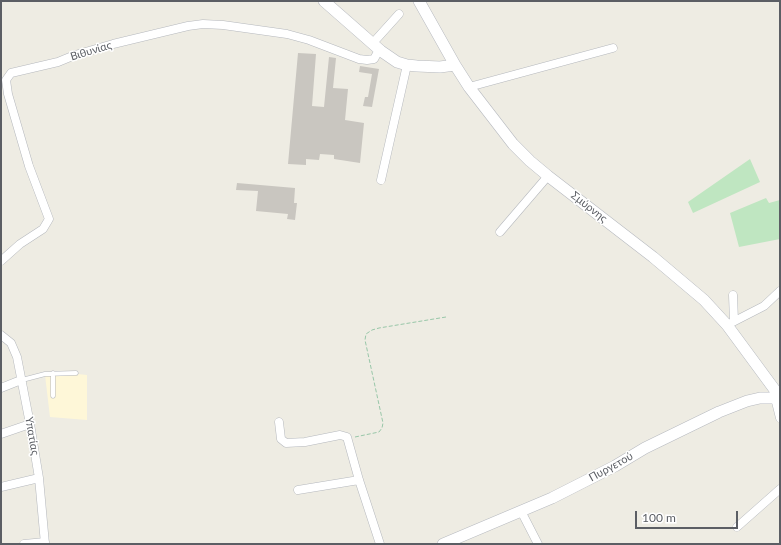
<!DOCTYPE html>
<meta charset="utf-8">
<style>
body{margin:0}
#map{position:relative;width:781px;height:545px;overflow:hidden;background:#eeece3;font-family:Lato,sans-serif}
canvas{display:block}
.frame{position:absolute;inset:0;border:2px solid #5b5e64;pointer-events:none}
.scale{position:absolute;left:635px;top:511px;width:103px;height:18px;box-sizing:border-box;border:2px solid #5b5e64;border-top:0;padding-left:5px;font-size:12px;line-height:14px;white-space:nowrap;color:#5b5e64;-webkit-text-stroke:3px #fff;paint-order:stroke}
</style>
<div id="map">
<canvas width="781" height="545"></canvas>
<div class="frame"></div>
<div class="scale">100 m</div>
</div>
<script>
const ctx = document.querySelector('canvas').getContext('2d');
ctx.lineJoin = 'round';
function fill(path, color) { ctx.fillStyle = color; ctx.fill(path, 'evenodd'); }
const toPath = rows => new Path2D(rows.map(r => 'M' + r).join(''));
function stroke(path, color, width, dash) { ctx.strokeStyle = color; ctx.lineWidth = width; ctx.lineCap = dash ? 'butt' : 'round'; ctx.setLineDash(dash || []); ctx.stroke(path); }
function drawText(font, color, halo, rows, align = 'center') {
  ctx.font = font + ' Lato,sans-serif'; ctx.lineWidth = 3; ctx.setLineDash([]); ctx.textBaseline = 'middle'; ctx.strokeStyle = halo; ctx.fillStyle = color; for (const [text, x, y, turn = 0] of rows) {
    ctx.save(); ctx.translate(x, y); ctx.rotate((+turn || 0) * Math.PI / 180); ctx.textAlign = isNaN(turn) ? turn : align; if (halo) ctx.strokeText(text, 0, 0); ctx.fillText(text, 0, 0); ctx.restore();
  }
}
fill(toPath([
 [59,372,87,375,87,420,50,417,45,375]
]), '#fef7d8');
fill(toPath([
 [750,159,760,182,693,213,688,202],
 [766,198,769,203,780,200,780,239,739,247,730,213]
]), '#bfe6c1');
fill(toPath([
 [298,53,316,54,312,106,324,107,329,57,336,58,333,88,348,89,345,120,364,123,360,163,334,159,334,155,320,154,319,160,306,159,306,165,288,164],
 [360,66,379,69,372,107,363,106,365,97,368,97,372,74,359,72],
 [237,183,295,188,294,203,297,203,295,220,287,219,288,214,256,211,258,191,236,190]
]), '#c9c6c0');
const lane = toPath([
 [53,373,53,396],
 [22,380,45,374,76,373]
]);
const street = toPath([
 [372,44,399,14],
 [469,87,613,48],
 [381,180,407,65],
 [500,232,548,176],
 [1,261,20,244,43,229,49,219,29,166,8,94,6,80,11,73,58,62,75,55,113,44,188,26,203,24,223,25,287,34,309,40,359,59,367,60,374,59,379,50],
 [733,295,734,321],
 [727,325,764,306,780,291],
 [1,335,11,343,17,357,30,424,39,478,45,544],
 [1,388,21,380],
 [775,398,780,418],
 [279,422,281,439,286,443,305,442,340,435,347,437,359,480,380,544],
 [1,434,30,424],
 [1,487,39,478],
 [298,490,359,480],
 [521,511,538,544],
 [737,527,780,489],
 [24,544,45,542]
]);
const secondary = toPath([
 [324,1,381,51,397,62,407,65,417,66,440,67,455,65],
 [419,1,455,65,469,87,513,144,530,161,548,176,653,257,704,300,727,325,780,397],
 [443,544,552,498,615,466,645,448,719,412,747,401,760,398,780,398]
]);
stroke(lane, '#b5b8bd', 5);
stroke(street, '#b5b8bd', 9);
stroke(secondary, '#b6b9bf', 12);
stroke(toPath([
 [355,437,379,432,382,428,383,423,365,340,366,334,372,330,379,328,446,317]
]), '#98c6a8', 1, [4, 2]);
stroke(lane, '#fff', 4);
stroke(street, '#fff', 8);
stroke(secondary, '#fff', 11);
drawText('11px', '#5b5e64', '#fff', [
 ["Βιθυνίας",91,51,-17],
 ["Σμύρνης",589,207,38],
 ["Υπατίας",32,436,80],
 ["Πυργετού",611,467,-29]
]);
</script>
